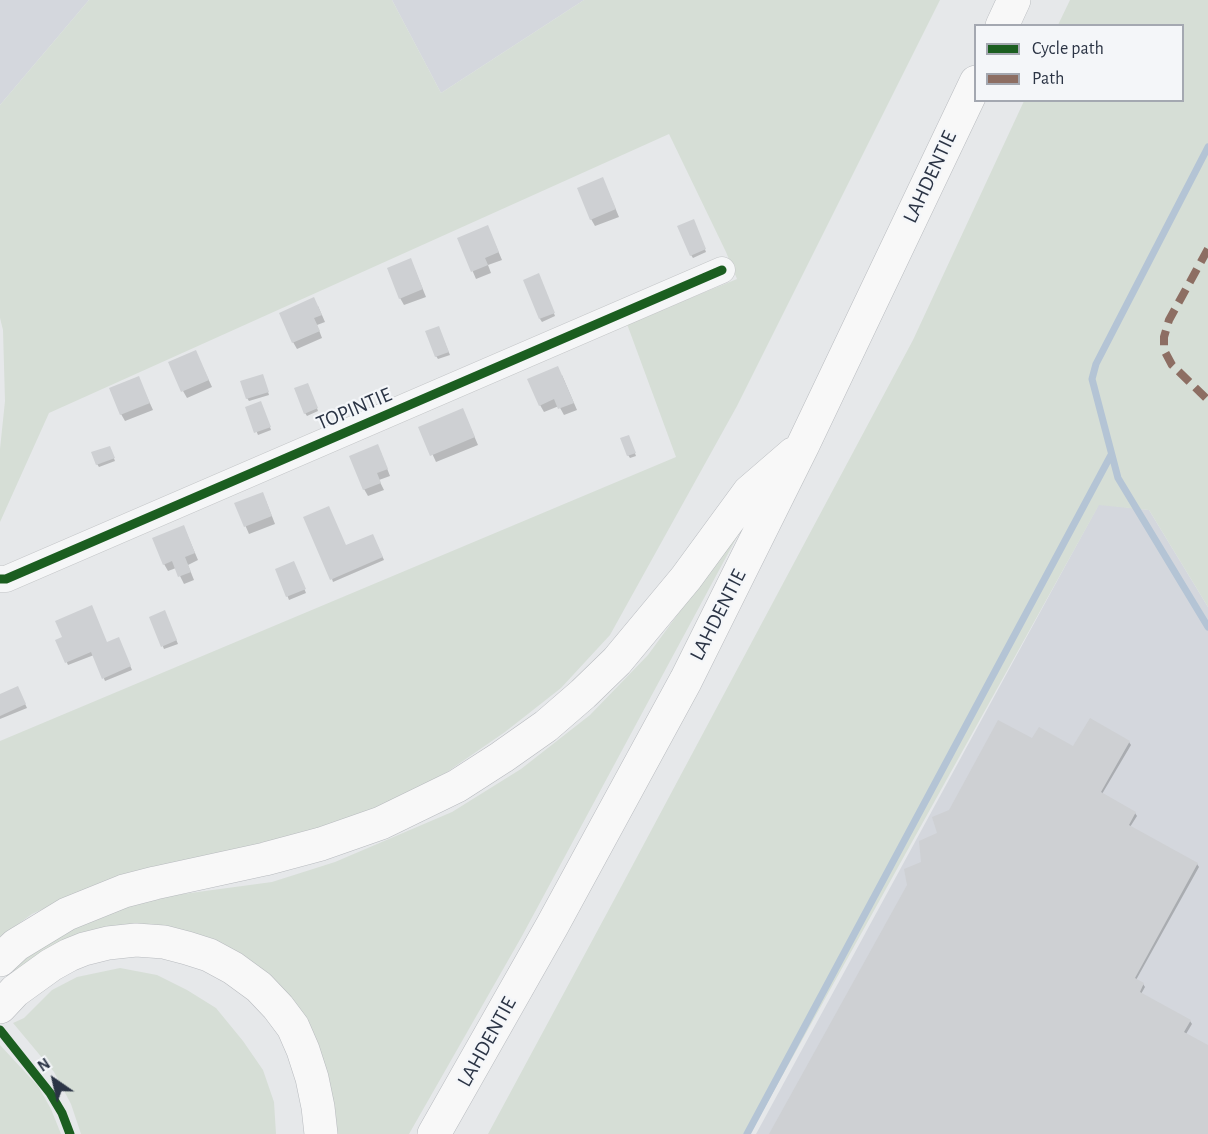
<!DOCTYPE html>
<style>
body{margin:0}
#map{position:relative;width:1208px;height:1134px;overflow:hidden;background:#e6e8ea;font-family:"Alegreya Sans",sans-serif}
canvas{display:block}
.legend{position:absolute;left:974px;top:24px;width:210px;height:78px;box-sizing:border-box;background:#f4f6f9;border:2px solid #a4a8b1;margin:0;padding:8px 10px;list-style:none;font-size:18px;color:#2b3445}
.legend li{display:flex;align-items:center;gap:12px;height:30px}
.legend b{width:30px;border:2px solid #a4a8b1}
.north{position:absolute;left:24px;top:1050px;width:60px;height:60px;-webkit-text-stroke:4px #f4f6f9;paint-order:stroke;rotate:326deg;font-size:16px;font-weight:700;line-height:24px;text-align:center;color:#2b3445}
.north::after{content:'';display:block;margin:auto;width:21px;height:27px;background:#2b3445;clip-path:polygon(50% 0,100% 100%,50% 72%,0 100%)}
</style>
<div id="map">
<canvas width="1208" height="1134"></canvas>
<ul class="legend">
<li><b style="height:8px;background:#1b5e20"></b>Cycle path</li>
<li><b style="height:8px;background:#8d6e63"></b>Path</li>
</ul>
<div class="north">N</div>
</div>
<script>
const ctx = document.querySelector('canvas').getContext('2d');
ctx.lineJoin = 'round';
function fill(path, color) { ctx.fillStyle = color; ctx.fill(path, 'evenodd'); }
const toPath = rows => new Path2D(rows.map(r => 'M' + r).join(''));
function stroke(path, color, width, dash) { ctx.strokeStyle = color; ctx.lineWidth = width; ctx.lineCap = dash ? 'butt' : 'round'; ctx.setLineDash(dash || []); ctx.stroke(path); }
function drawText(font, color, halo, rows, align = 'center') {
  ctx.font = font + ' "Alegreya Sans",sans-serif'; ctx.lineWidth = 4.5; ctx.setLineDash([]); ctx.textBaseline = 'middle'; ctx.strokeStyle = halo; ctx.fillStyle = color; for (const [text, x, y, turn = 0] of rows) {
    ctx.save(); ctx.translate(x, y); ctx.rotate((+turn || 0) * Math.PI / 180); ctx.textAlign = isNaN(turn) ? turn : align; if (halo) ctx.strokeText(text, 0, 0); ctx.fillText(text, 0, 0); ctx.restore();
  }
}
fill(toPath([
 [0,0,89,0,0,105],
 [392,0,584,0,441,93],
 [1099,504,1149,510,1208,607,1208,1134,756,1134]
]), '#d4d7dd');
fill(toPath([
 [89,0,392,0,441,93,584,0,940,0,737,406,610,635,561,688,505,732,447,772,402,797,326,829,86,889,32,914,0,937,0,741,676,457,627,324,737,279,726,252,669,134,49,413,0,522,0,449,5,401,3,330,0,318,0,105],
 [1070,0,1208,0,1208,607,1149,510,1099,505,750,1134,488,1134,621,887,913,340,1024,101,1182,100,1182,26,1058,25],
 [745,522,522,936,409,1134,335,1134,332,1096,203,942,15,974,11,969,38,949,77,925,117,909,168,896,272,882,335,862,452,812,521,769,590,715,648,655],
 [120,968,157,975,187,990,216,1008,243,1041,263,1070,274,1102,276,1134,81,1134,71,1104,54,1072,13,1023,24,1018,52,990,77,977],
 [0,1045,38,1086,51,1109,61,1134,0,1134]
]), '#d6ded6');
fill(toPath([
 [606,186,619,217,595,226,591,219],
 [695,224,706,252,693,258,691,255],
 [488,227,502,260,488,265,491,273,476,279,459,239],
 [411,260,426,297,404,305,400,298],
 [540,278,555,316,542,322,540,319],
 [318,306,325,322,317,325,322,338,297,349,293,342],
 [440,331,450,355,438,359,436,356],
 [199,359,212,387,187,398,183,391],
 [562,375,577,410,564,415,559,406,544,412,540,405],
 [138,377,153,410,125,421,121,414],
 [264,379,269,395,249,401,247,398],
 [309,387,318,411,307,416,305,413],
 [262,406,271,430,258,435,247,408],
 [463,410,478,445,436,462,420,427],
 [630,440,636,456,630,458,628,455],
 [111,451,115,461,99,467,97,464],
 [381,453,390,476,379,480,384,490,368,496,364,489],
 [266,501,275,524,249,534,236,504],
 [184,527,198,560,188,565,194,580,184,584,176,568,168,571,164,564],
 [374,538,384,560,333,582,332,579,346,547],
 [295,566,306,593,289,600,277,570],
 [166,615,178,644,164,649,151,618],
 [64,638,107,644,120,642,132,670,105,681,94,655,68,665,57,641],
 [19,691,27,708,0,719,0,696],
 [1033,740,1074,748,1129,742,1131,745,1102,794,1135,813,1137,816,1130,827,1197,864,1199,867,1136,980,1143,984,1145,987,1141,994,1190,1021,1192,1024,1186,1034,1208,1046,1208,1134,771,1134,939,834,950,811]
]), '#0003');
stroke(toPath([
 [1208,147,1096,364,1092,379,1118,478,1208,627],
 [747,1134,1111,455]
]), '#b4c4d5', 7);
fill(toPath([
 [603,177,616,209,590,220,577,188],
 [694,219,706,249,690,256,677,226],
 [488,225,499,252,485,258,488,265,471,272,457,238],
 [411,258,423,289,399,299,387,268],
 [539,273,555,313,539,319,523,280],
 [314,297,322,315,314,318,320,331,292,343,279,313],
 [439,326,449,352,435,357,425,331],
 [196,350,209,380,181,392,168,362],
 [558,366,574,403,558,409,554,399,539,406,527,379],
 [263,374,269,392,246,399,240,381],
 [139,376,150,403,120,415,109,388],
 [308,383,318,408,304,414,294,388],
 [261,401,271,427,254,433,245,407],
 [463,408,475,437,430,456,418,427],
 [629,435,636,453,627,456,620,438],
 [378,444,388,469,377,473,381,483,363,490,349,456],
 [110,446,115,458,96,465,91,452],
 [263,492,272,516,244,527,234,503],
 [329,506,346,545,373,534,383,557,330,580,303,517],
 [184,525,195,553,185,557,191,572,178,577,172,561,163,565,152,538],
 [294,561,306,589,286,597,275,569],
 [92,605,107,642,119,637,131,666,102,679,91,652,65,663,55,640,62,637,55,621],
 [165,610,177,640,161,647,149,617],
 [18,686,26,704,0,716,0,694],
 [1090,718,1130,741,1101,792,1136,812,1129,825,1198,863,1135,978,1144,983,1140,992,1191,1020,1184,1032,1208,1045,1208,1134,769,1134,907,885,904,869,921,862,919,841,937,833,932,817,949,810,998,720,1032,738,1039,727,1073,746]
]), '#ced0d3');
const street = toPath([
 [0,579,6,579,722,270]
]);
const highway = toPath([
 [1002,26,1014,0],
 [0,960,16,945,67,914,124,891,155,883,265,859,321,844,381,823,457,786,502,757,546,726,583,694,617,661,686,578,749,492,793,454],
 [0,1007,15,991,51,965,69,955,84,949,108,943,136,940,164,942,187,948,209,955,233,968,259,987,278,1007,293,1027,303,1050,312,1078,318,1107,321,1134],
 [434,1134,552,926,686,680,803,445,976,82]
]);
stroke(street, '#c4c6c8', 27);
stroke(highway, '#b8bbbf', 34);
stroke(street, '#f5f6f7', 26);
stroke(highway, '#f8f8f8', 33);
stroke(toPath([
 [1208,249,1169,320,1164,337,1164,350,1172,365,1208,400]
]), '#8d6e63', 8, [15, 8]);
stroke(toPath([
 [0,579,6,579,722,270],
 [0,1030,50,1093,62,1113,70,1134]
]), '#1b5e20', 9);
drawText('21px', '#2b3445', '#f4f6f9', [
 ["LAHDENTIE",930,177,-65],
 ["TOPINTIE",354,409,-23],
 ["LAHDENTIE",718,615,-63],
 ["LAHDENTIE",487,1042,-61]
]);
</script>
